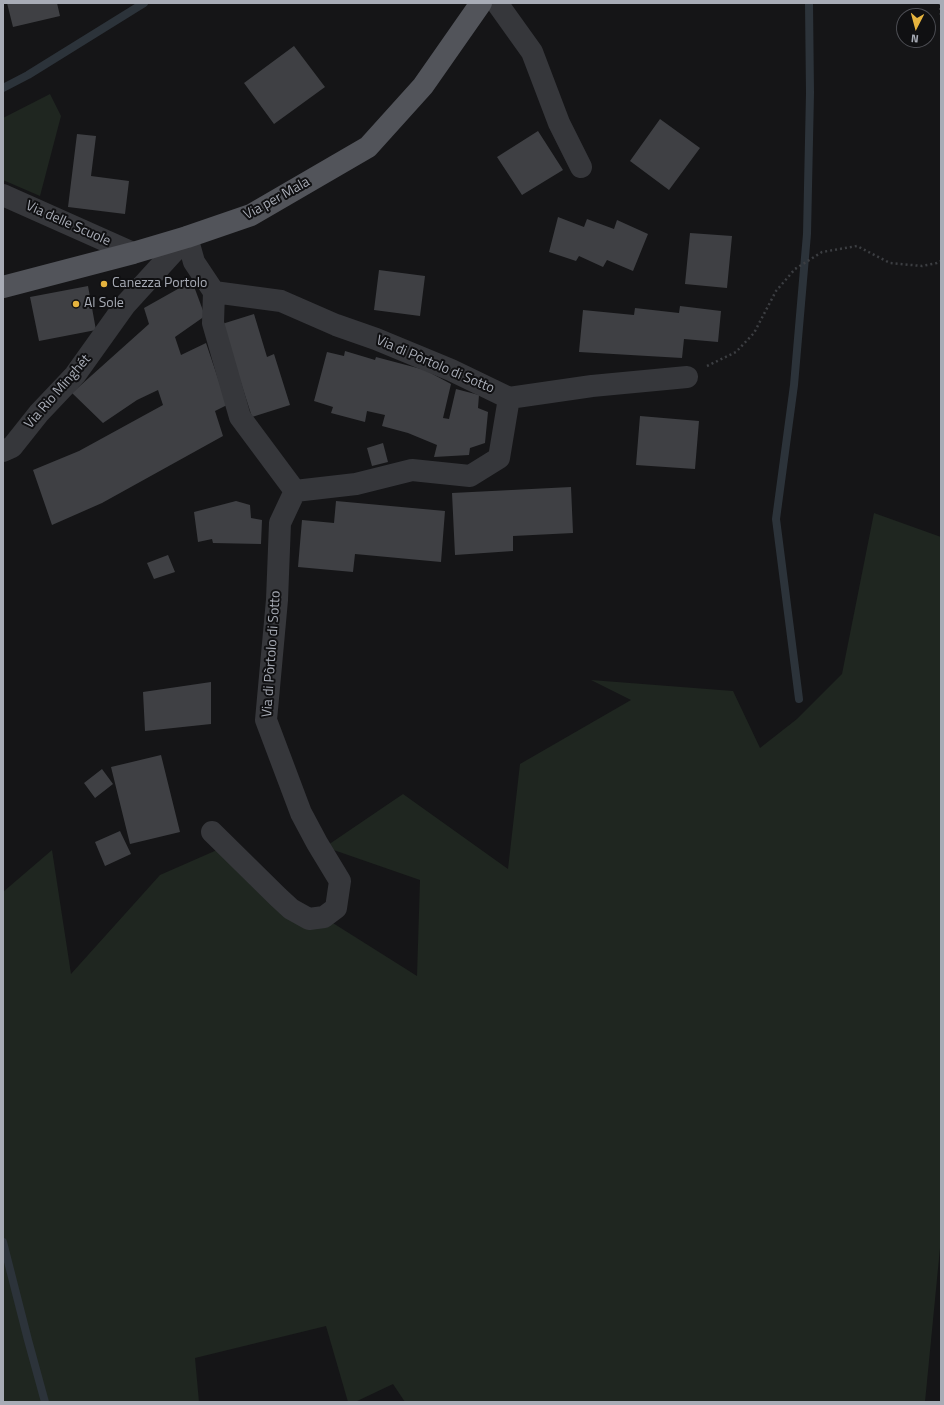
<!DOCTYPE html>
<meta charset="utf-8">
<style>
body{margin:0}
#map{position:relative;width:944px;height:1405px;overflow:hidden;background:#151517;font-family:"Titillium Web",sans-serif}
canvas{display:block}
.frame{position:absolute;inset:0;border:4px solid #a8acb6;pointer-events:none}
.north{position:absolute;left:896px;top:8px;width:40px;height:40px;box-sizing:border-box;background:#101012;border:1px solid #4d4e54;border-radius:50%;rotate:186deg;font-size:11px;font-weight:700;line-height:16px;text-align:center;color:#a8acb6}
.north::after{content:'';display:block;margin:auto;width:14px;height:18px;background:#e5b33e;clip-path:polygon(50% 0,100% 100%,50% 72%,0 100%)}
</style>
<div id="map">
<canvas width="944" height="1405"></canvas>
<div class="frame"></div>
<div class="north">N</div>
</div>
<script>
const ctx = document.querySelector('canvas').getContext('2d');
ctx.lineJoin = 'round';
function fill(path, color) { ctx.fillStyle = color; ctx.fill(path, 'evenodd'); }
const toPath = rows => new Path2D(rows.map(r => 'M' + r).join(''));
function stroke(path, color, width, dash) { ctx.strokeStyle = color; ctx.lineWidth = width; ctx.lineCap = dash ? 'butt' : 'round'; ctx.setLineDash(dash || []); ctx.stroke(path); }
function drawText(font, color, halo, rows, align = 'center') {
  ctx.font = font + ' "Titillium Web",sans-serif'; ctx.lineWidth = 4; ctx.setLineDash([]); ctx.textBaseline = 'middle'; ctx.strokeStyle = halo; ctx.fillStyle = color; for (const [text, x, y, turn = 0] of rows) {
    ctx.save(); ctx.translate(x, y); ctx.rotate((+turn || 0) * Math.PI / 180); ctx.textAlign = isNaN(turn) ? turn : align; if (halo) ctx.strokeText(text, 0, 0); ctx.fillText(text, 0, 0); ctx.restore();
  }
}
fill(toPath([
 [50,94,61,116,40,196,3,180,3,118],
 [874,513,941,537,941,1238,925,1402,405,1402,393,1384,355,1402,348,1402,326,1326,195,1358,199,1402,3,1402,3,892,52,850,71,974,160,875,217,850,417,976,420,880,325,847,403,794,508,869,520,764,631,700,591,680,733,691,760,748,797,719,842,674]
]), '#1f2620');
stroke(toPath([
 [3,88,28,75,144,3],
 [799,699,776,519,794,385,807,234,810,93,809,3],
 [3,1242,28,1340,45,1402]
]), '#2c333a', 8);
fill(toPath([
 [7,3,57,3,60,16,13,27],
 [294,46,325,87,274,124,244,83],
 [660,119,700,148,669,190,630,161],
 [538,131,563,170,522,195,497,157],
 [77,134,96,136,91,176,129,181,125,214,68,207],
 [558,217,584,227,587,219,614,229,617,220,648,234,633,271,607,260,603,267,579,256,576,261,549,252],
 [690,233,732,236,727,288,685,284],
 [379,270,425,276,420,316,374,310],
 [192,281,205,316,175,337,181,355,206,343,227,405,215,411,223,436,102,503,52,525,33,470,79,451,163,405,158,390,137,400,103,423,72,393,149,324,144,308],
 [88,286,96,330,39,341,30,297],
 [680,306,721,311,718,342,684,339,682,358,579,352,583,310,634,315,635,308,679,313],
 [254,314,267,357,274,354,290,405,252,417,222,324],
 [345,351,375,360,376,357,425,370,451,384,443,418,449,419,456,389,479,395,478,408,488,412,485,443,470,448,469,455,434,457,437,445,408,433,382,426,385,415,367,411,365,422,331,413,333,407,314,401,327,352,344,356],
 [640,416,699,421,695,469,636,465],
 [383,443,388,462,372,466,367,448],
 [571,487,573,533,513,536,513,551,455,555,452,493],
 [236,501,250,505,251,518,262,520,261,544,213,543,212,539,198,542,194,512],
 [336,501,445,511,441,562,355,554,353,572,298,567,302,520,334,523],
 [168,555,175,572,154,579,147,563],
 [211,682,211,724,145,731,143,692],
 [161,755,180,832,130,844,111,767],
 [102,769,113,784,95,798,84,783],
 [120,831,131,854,105,866,95,842]
]), '#3f4044');
stroke(toPath([
 [940,3,941,16],
 [707,366,736,352,754,333,776,291,795,269,822,252,857,246,890,263,922,266,937,263,941,261]
]), '#3c3e42', 2.5, [2, 3]);
stroke(toPath([
 [497,3,532,52,559,123,581,167],
 [3,195,133,253],
 [187,237,194,262,214,292,281,301,336,325,376,339,451,370,509,398,499,458,470,476,412,470,356,484,295,491],
 [509,398,592,386,687,377],
 [3,451,12,447,39,413,75,375,125,305,187,237],
 [212,832,278,897,291,909,309,919,324,917,336,908,340,881,317,843,301,813,266,720,277,600,280,523,295,491,240,417,213,323,214,292]
]), '#36373b', 22);
stroke(toPath([
 [3,287,133,253,187,237,251,215,368,147,423,86,481,3]
]), '#52545a', 22);
for (const [x, y, r, color] of [
 [104,284,4,"#e5b33e"],
 [76,304,4,"#e5b33e"]
]) { const dot = new Path2D(); dot.arc(x, y, r, 0, 2 * Math.PI); ctx.fillStyle = color; ctx.fill(dot); stroke(dot, '#101012', 1.5); }
drawText('14px', '#a8acb6', '#101012', [
 ["Via per Mala",277,199,-29],
 ["Via delle Scuole",68,224,24],
 ["Via di Pòrtolo di Sotto",435,365,23],
 ["Via Rio Minghét",58,392,-49],
 ["Via di Pòrtolo di Sotto",272,654,-86]
]);
drawText('14px', '#a8acb6', '#101012', [
 ["Canezza Portolo",112,284],
 ["Al Sole",84,304]
], 'left');
</script>
